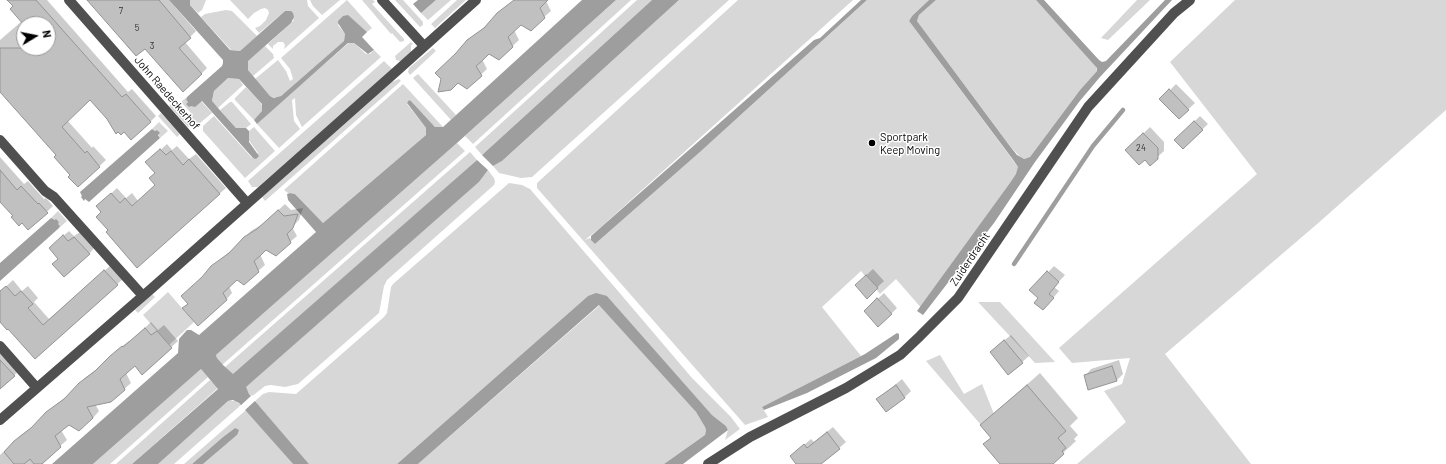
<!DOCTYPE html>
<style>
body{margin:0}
#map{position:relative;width:1446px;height:464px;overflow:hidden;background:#fff;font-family:Barlow,sans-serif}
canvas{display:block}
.north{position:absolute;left:16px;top:16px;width:40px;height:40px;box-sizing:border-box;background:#fff;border:1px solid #999;border-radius:50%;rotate:80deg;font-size:11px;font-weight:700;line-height:16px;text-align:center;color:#000}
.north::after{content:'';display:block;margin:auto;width:14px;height:18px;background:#000;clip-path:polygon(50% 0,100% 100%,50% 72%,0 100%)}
</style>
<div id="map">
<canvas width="1446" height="464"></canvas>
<div class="north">N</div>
</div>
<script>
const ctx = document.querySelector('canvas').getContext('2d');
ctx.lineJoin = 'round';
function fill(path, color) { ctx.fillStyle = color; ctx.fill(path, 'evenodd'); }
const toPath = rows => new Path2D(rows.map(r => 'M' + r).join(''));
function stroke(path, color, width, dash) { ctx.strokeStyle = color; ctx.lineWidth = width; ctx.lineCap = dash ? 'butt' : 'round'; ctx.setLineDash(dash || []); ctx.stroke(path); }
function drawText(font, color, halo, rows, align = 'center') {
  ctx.font = font + ' Barlow,sans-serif'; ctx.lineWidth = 3; ctx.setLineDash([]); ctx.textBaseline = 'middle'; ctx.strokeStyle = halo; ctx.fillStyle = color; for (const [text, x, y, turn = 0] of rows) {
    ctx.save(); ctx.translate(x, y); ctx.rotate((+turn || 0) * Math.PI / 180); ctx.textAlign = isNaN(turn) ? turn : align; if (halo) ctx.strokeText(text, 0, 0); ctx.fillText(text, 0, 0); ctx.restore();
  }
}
fill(toPath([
 [190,0,206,0,202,10,198,13,190,5],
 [230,0,307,0,308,6,319,18,284,49,285,45,283,42,278,42,273,46,273,49,268,44,294,20,285,11,259,33,255,28,260,26,266,20,269,13,268,10,265,8,261,9,254,13,248,19],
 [310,0,340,0,322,15,313,6],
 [347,0,372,28,367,32,348,16,338,25,345,34,344,41,281,96,276,98,270,96,255,79,278,60,286,71,290,81,293,79,290,69,281,58],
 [362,0,373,0,375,2,372,4,404,39,404,41,400,42,392,33,391,34],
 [395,0,403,0,423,22,423,25,420,27],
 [436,0,451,0,428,20,421,13],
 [457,0,466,0,435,28,431,24],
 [616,0,631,0,473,144,465,136],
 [637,0,652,0,482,155,475,147],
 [679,0,729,0,532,177,521,178,499,173,493,166,502,161],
 [738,0,853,0,601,227,585,240,590,238,595,244,700,152,867,0,929,0,912,16,909,21,1018,167,1023,170,923,310,896,279,880,294,861,271,822,307,861,356,762,407,768,417,745,425,537,188,537,183],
 [936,0,1036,0,1096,65,1097,71,1080,90,1030,157,1024,159,1021,158,1009,145,917,21,919,15],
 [1137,0,1150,0,1108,40,1101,38],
 [1235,0,1446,0,1446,110,1316,225,1165,354,1251,464,1077,464,1126,422,1104,391,1122,384,1130,358,1072,363,1059,348,1257,174,1170,62],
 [226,10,232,11,257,36,240,51,231,50,201,17,205,14],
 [350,42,354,43,366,54,370,54,374,50,381,57,302,127,296,115,295,98,292,100,294,121,300,129,279,148,257,124,276,106],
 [411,42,413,44,411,45,411,53,402,61,400,61,396,60,395,56],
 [265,46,273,54,274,58,253,76,248,70,248,60],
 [433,48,436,51,410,75,408,72,409,68],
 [384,61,392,69,258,187,252,187,248,181],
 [418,74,456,115,451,120,413,78],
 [228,78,239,79,243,85,218,108,212,102,214,91],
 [399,79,401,81,265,201,262,197,392,82],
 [403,84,443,127,435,127,411,101,409,100,407,104,426,128,426,135,323,223,295,194,290,193,288,193,284,190],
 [246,87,260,102,263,107,261,114,254,120,235,100,235,98],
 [187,97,186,100,188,102,186,104,191,105,201,101,212,113,200,123,196,123,189,115,191,113,181,102],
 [230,102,232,102,251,124,246,128,236,128,220,110],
 [172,103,191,124,188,127,169,106],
 [161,113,180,134,177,137,158,116],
 [214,116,252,158,258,153,248,139,249,131,254,127,275,151,245,178,203,131,203,126],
 [159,122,168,131,160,138,157,130,155,131,152,129],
 [457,143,465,151,222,365,217,358,216,355],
 [470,152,477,160,233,375,225,367],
 [488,170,494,178,495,182,494,185,387,280,384,286,379,313,298,384,285,387,271,385,265,386,251,397,245,387,479,182],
 [509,183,522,185,530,189,618,291,692,378,731,417,740,429,725,440,728,430,726,426,712,415,607,296,588,296,397,464,309,464,255,401,263,394,269,392,296,394,384,317,387,313,391,287,393,284],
 [58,211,67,221,59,228,60,226,57,224,59,222,51,218],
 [168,292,194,322,169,345,143,315],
 [152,294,155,297,138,313,135,310],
 [978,302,1000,302,1055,362,1035,363],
 [600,305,696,412,705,427,706,430,705,435,664,464,418,464],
 [940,355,964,394,982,384,994,414,981,425,926,361],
 [201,369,208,377,110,464,93,464],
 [210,380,218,388,132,464,116,464],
 [228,401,235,401,241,405,174,464,157,464],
 [246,410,293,464,203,464,237,435,235,428,223,437,192,464,184,464]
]), '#d7d7d7');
fill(toPath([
 [169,0,190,0,190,5,230,50,240,51,285,11,291,11,293,13,294,17,291,23,248,61,248,70,270,96,274,98,281,96,344,41,345,34,338,23,338,21,343,16,348,15,367,32,362,37,374,50,368,54,354,43,348,43,257,124,254,120,262,111,262,104,239,79,228,78,214,91,212,101,218,108,236,128,246,128,249,131,249,142,259,156,256,159,253,158,202,101,195,107,191,106,189,107,186,104,188,102,186,100,187,97,222,66,223,63,223,60],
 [418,0,436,0,421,13,413,4],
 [582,0,616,0,457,143,216,355,217,358,223,365,233,374,477,160,488,170,479,182,246,387,249,394,309,464,293,464,239,403,233,400,228,401,158,464,132,464,218,389,201,369,93,464,52,464,178,353,179,339,187,330,191,330,199,335,316,232,288,200,287,194,290,193,295,194,323,223,426,135,426,128,407,103,409,100,411,101,435,127,443,127],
 [652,0,679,0,502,161,493,166,482,155],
 [861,0,867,0,700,152,595,244,591,240,591,236,814,40,820,38],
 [929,0,936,0,919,15,917,21,1009,145,1017,155,1024,159,1030,157,1080,90,1097,71,1097,68,1036,0,1044,0,1099,60,1102,62,1106,61,1165,0,1172,0,1100,77,1079,102,1035,162,994,223,923,315,917,311,1010,183,1016,174,1018,167,1014,161,909,21,912,16],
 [152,129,155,131,157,130,160,133,158,135,160,138,89,202,85,199,84,201,81,197,82,196,80,192],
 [51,218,55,220,56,219,59,222,58,224,60,226,59,228,0,281,0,263],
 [596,293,607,296,712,415,726,426,728,430,683,464,664,464,705,435,706,430,705,427,696,412,599,305,418,464,397,464,588,296],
 [897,333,899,334,899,339,876,358,807,393,764,410,762,407,865,354],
 [235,428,239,430,237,435,203,464,192,464,223,437]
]), '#9e9e9e');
fill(toPath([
 [252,395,256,400,244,411,239,407]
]), '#fff');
fill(toPath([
 [9,0,47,0,128,92,132,89,156,116,150,122,125,131,108,119,90,99,67,120,92,148,93,146,106,160,78,186,57,155,0,90,0,40,22,21,14,6],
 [24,24,48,24,48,48,24,48],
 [88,0,169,0,196,31,185,42,207,68,201,74,145,47],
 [514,0,547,0,546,1,551,11,544,17,521,24,514,30,519,40,499,59,489,53,482,59,487,69,467,88,468,41,489,23,505,7],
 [1176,84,1195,103,1179,118,1161,99],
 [1200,116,1208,124,1183,148,1175,140],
 [1150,127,1164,142,1164,151,1150,164,1145,159,1126,150],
 [167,144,172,150,177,146,189,159,196,154,226,188,138,266,109,230,102,212,103,201,117,188,126,198,132,193,138,201,156,184,156,172,153,157],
 [0,157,24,184,28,181,44,199,46,198,53,206,29,229,22,222,14,216,0,200],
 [285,204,291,210,303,208,299,220,292,227,297,236,290,242,266,249,260,254,265,265,258,271,237,279,229,286,232,293,226,300,183,308,189,303,212,267,235,247,251,231,264,223],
 [69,231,74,236,80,232,94,248,89,254,53,264,59,258,55,243],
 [111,265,123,279,35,357,0,317,0,292,13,280,22,291,28,286,38,298,34,302,49,319],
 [1054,266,1065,275,1054,287,1059,291,1049,303,1040,298,1031,290],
 [873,269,884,281,867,297,862,279],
 [884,293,897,308,891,314,871,305],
 [151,322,158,330,164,325,178,341,142,374,135,365,126,373,131,383,111,401,95,404,99,411,93,418,69,424,61,430,67,440,40,464,0,464,0,455,21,435,37,423,54,406,70,394,86,377,101,366,117,350,129,341,130,342],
 [1011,335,1029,356,1009,374,997,346],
 [0,347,20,370,0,388],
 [1119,360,1123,374,1117,380,1085,376,1091,369],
 [1040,373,1078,418,1070,426,1078,435,1074,439,1076,441,1051,464,1001,464,984,444,991,437,981,425],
 [902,379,911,391,905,397,878,399],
 [833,427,846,442,821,464,798,464,791,456,811,439,814,442]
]), '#0003');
stroke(toPath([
 [1014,264,1093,146,1123,110]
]), '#9e9e9e', 4.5);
const building = toPath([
 [7,0,36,0,122,97,126,94,151,122,131,140,124,132,121,135,118,132,116,134,107,119,90,100,62,127,85,153,87,151,100,167,78,187,68,177,70,175,54,157,56,155,0,92,0,48,48,48,48,24,24,24,24,25,10,9,13,6,7,0],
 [87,0,159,0,191,38,179,48,202,74,183,92,145,49,136,56,87,0],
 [514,0,548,0,540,8,545,18,531,31,521,25,508,37,513,47,499,60,489,54,483,60,476,66,482,76,467,89,458,83,451,90,438,92,441,79,435,73,456,53,467,40,484,28,497,13,514,0],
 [1169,89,1189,110,1179,119,1159,99,1169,89],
 [1194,121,1203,130,1183,149,1174,140,1194,121],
 [1143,133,1158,148,1158,159,1150,166,1145,160,1139,165,1125,150,1143,133],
 [160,149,166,155,171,151,183,165,189,159,220,194,137,268,106,232,108,230,96,217,101,212,96,206,111,193,120,203,125,198,132,206,155,185,149,178,155,173,145,162,160,149],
 [0,170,17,190,21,186,38,204,39,203,48,213,28,230,22,223,19,226,11,217,13,216,0,202,0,170],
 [278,210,284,216,298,214,293,228,287,234,291,243,276,256,266,250,260,256,254,261,259,272,244,285,237,280,223,293,227,300,198,326,182,308,188,304,181,296,202,277,211,266,229,253,244,237,257,229,278,210],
 [63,235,68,241,74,237,90,254,64,277,52,264,58,259,49,248,63,235],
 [104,270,118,285,35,359,8,329,7,330,0,322,0,291,6,286,15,296,21,291,33,304,28,308,43,325,104,270],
 [1047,271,1059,282,1049,294,1054,298,1043,310,1034,303,1038,298,1029,290,1047,271],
 [866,275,878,288,867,299,855,285,866,275],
 [877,298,892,314,878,327,864,311,877,298],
 [145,328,151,335,157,331,172,348,142,375,135,366,120,379,125,390,111,402,87,407,93,418,79,431,69,425,55,436,61,447,42,464,34,464,30,459,24,464,14,464,4,452,14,441,31,428,46,412,64,399,79,383,95,371,110,356,122,346,123,347,145,328],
 [1004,340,1023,363,1008,375,990,352,1004,340],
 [0,360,15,376,0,389,0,360],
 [1112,366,1117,381,1088,390,1084,375,1112,366],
 [896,385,905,398,886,412,876,399,896,385],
 [1027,385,1066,431,1058,438,1066,448,1062,451,1064,454,1053,464,1000,464,983,444,991,438,980,425,1027,385],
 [827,432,840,449,821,464,796,464,790,456,804,444,807,448,827,432]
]);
fill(building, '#c0c0c0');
stroke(building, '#949494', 1);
stroke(toPath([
 [69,0,247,203],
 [382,0,424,46],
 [0,140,45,191,54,197,143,296],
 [0,346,36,387],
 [0,420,151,289,399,69,476,0],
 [708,464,750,437,846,388,900,355,920,336,958,298,1088,107,1174,13,1190,0]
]), '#505050', 10);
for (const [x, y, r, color] of [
 [872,143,4,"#000"]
]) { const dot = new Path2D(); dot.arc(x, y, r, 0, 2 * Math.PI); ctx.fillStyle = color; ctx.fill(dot); stroke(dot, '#fff', 1.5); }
drawText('9px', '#303030', null, [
 ["7",121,11],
 ["5",137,28],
 ["3",152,46],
 ["24",1141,148]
]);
drawText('11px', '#000', '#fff', [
 ["John Raedeckerhof",167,93,49],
 ["Zuiderdracht",970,259,-56]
]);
drawText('11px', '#000', '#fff', [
 ["Sportpark",880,137],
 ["Keep Moving",880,150]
], 'left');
</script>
